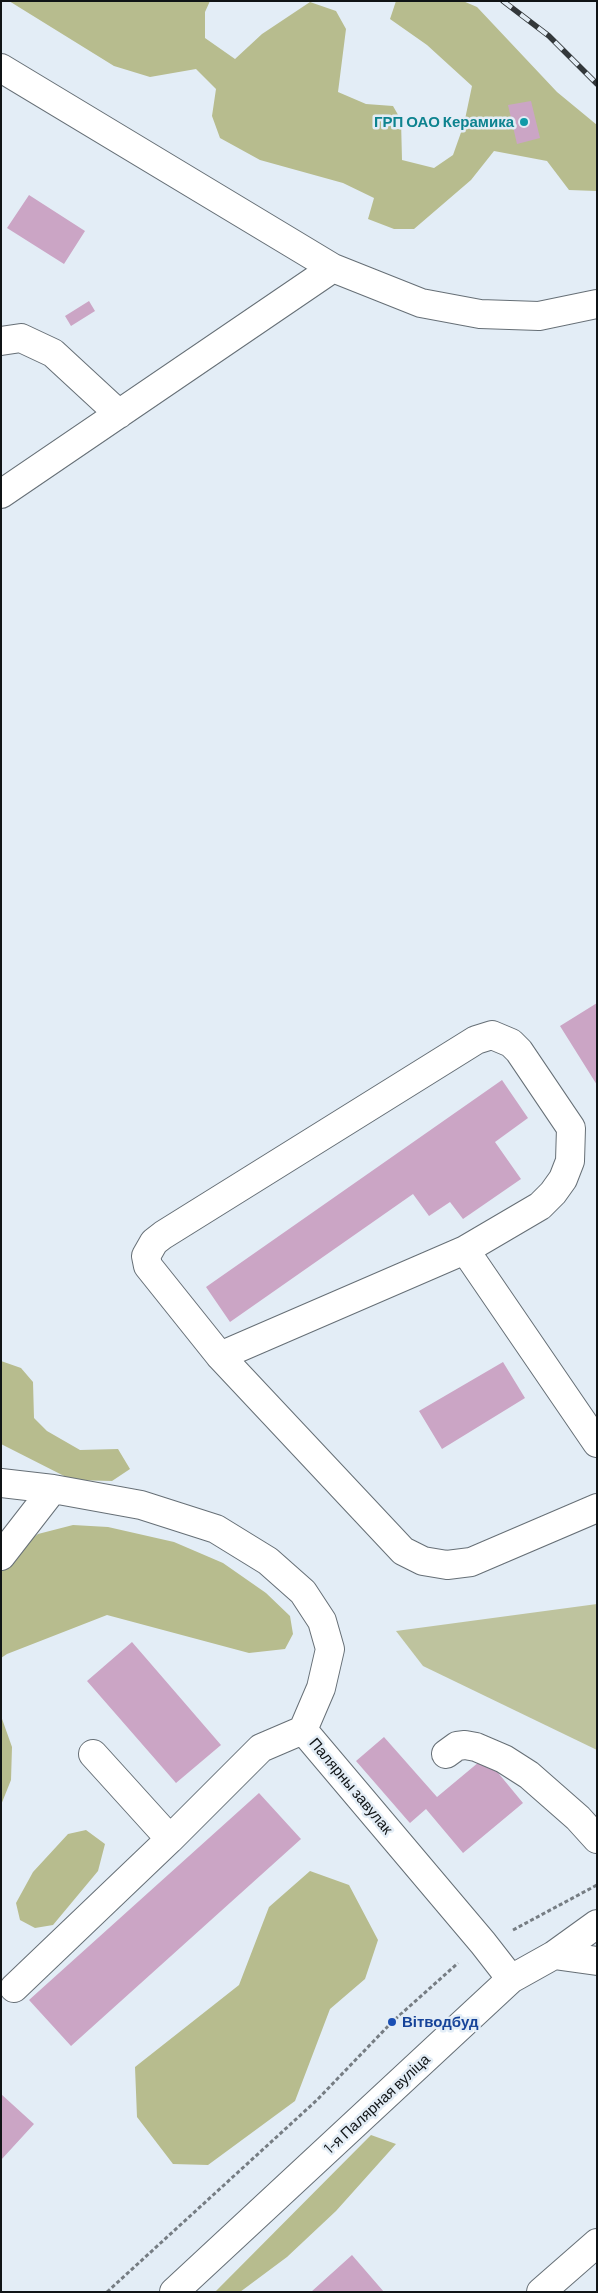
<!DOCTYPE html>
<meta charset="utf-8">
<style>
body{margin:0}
#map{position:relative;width:598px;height:2293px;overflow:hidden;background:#e3edf6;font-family:Barlow,sans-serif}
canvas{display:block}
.frame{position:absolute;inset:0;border:2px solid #101416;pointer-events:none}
</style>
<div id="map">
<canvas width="598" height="2293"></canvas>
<div class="frame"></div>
</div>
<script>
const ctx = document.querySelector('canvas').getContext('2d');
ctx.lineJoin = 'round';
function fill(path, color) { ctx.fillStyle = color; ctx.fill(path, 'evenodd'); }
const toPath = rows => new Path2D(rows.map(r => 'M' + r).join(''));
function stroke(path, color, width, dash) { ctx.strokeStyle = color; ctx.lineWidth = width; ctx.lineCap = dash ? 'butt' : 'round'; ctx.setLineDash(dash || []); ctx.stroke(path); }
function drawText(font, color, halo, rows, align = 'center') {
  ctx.font = font + ' Barlow,sans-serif'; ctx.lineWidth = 5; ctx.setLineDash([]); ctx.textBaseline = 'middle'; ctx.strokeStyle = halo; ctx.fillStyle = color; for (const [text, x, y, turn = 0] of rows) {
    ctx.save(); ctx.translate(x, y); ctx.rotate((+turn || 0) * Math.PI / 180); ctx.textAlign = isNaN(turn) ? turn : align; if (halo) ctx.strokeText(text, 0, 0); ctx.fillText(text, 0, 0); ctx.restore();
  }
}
fill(toPath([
 [597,1604,597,1750,423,1666,396,1631]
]), '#bec39e');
fill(toPath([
 [9,1,210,1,205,12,205,38,235,59,262,34,310,2,336,11,346,29,338,92,366,104,393,106,401,120,402,160,434,168,453,155,464,124,472,86,427,45,390,19,396,1,463,1,477,7,557,92,597,125,597,191,569,190,547,161,494,151,471,180,414,229,394,229,368,219,374,198,343,183,260,160,220,138,212,116,216,89,196,69,150,77,114,66],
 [1,1361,21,1368,33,1382,34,1418,47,1431,80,1450,118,1449,130,1469,112,1481,72,1480,1,1444],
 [73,1525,108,1527,174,1542,223,1563,266,1593,290,1616,293,1634,285,1649,249,1653,107,1615,7,1654,1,1658,1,1572,24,1545,38,1534],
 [1,1716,12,1747,11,1780,1,1805],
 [86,1830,105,1844,98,1871,53,1925,35,1928,20,1920,16,1903,33,1872,68,1834],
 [310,1871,349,1885,378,1940,365,1979,330,2009,295,2101,208,2165,173,2164,137,2117,135,2067,239,1985,269,1907],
 [371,2135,396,2144,336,2211,287,2257,240,2292,215,2292]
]), '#b7bc8e');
fill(toPath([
 [531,101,540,138,517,144,508,105],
 [29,195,85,231,64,264,7,228],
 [89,301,95,311,71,326,65,316],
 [597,1003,597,1085,560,1026],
 [502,1080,528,1118,495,1142,521,1179,463,1219,450,1202,429,1216,413,1194,230,1322,206,1287],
 [503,1362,525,1398,442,1449,419,1411],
 [132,1642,221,1745,176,1783,87,1681],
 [384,1737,437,1797,485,1757,523,1803,463,1853,426,1809,410,1823,409,1822,356,1761],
 [259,1793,301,1839,71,2046,29,2000],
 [1,2094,34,2124,1,2160],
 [352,2255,384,2292,311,2292]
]), '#cba5c5');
const minor = toPath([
 [1,68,333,268,421,303,480,314,539,316,597,304],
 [1,341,21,338,53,353,119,414],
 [1,494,333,268],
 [465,1250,540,1206,553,1193,563,1179,570,1161,571,1128,519,1051,511,1043,492,1035,476,1040,163,1235,154,1242,146,1256,148,1266,220,1356,403,1551,423,1561,447,1565,471,1562,597,1508],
 [220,1356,465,1250,597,1443],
 [1,1483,53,1489,141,1505,216,1529,268,1561,303,1592,322,1621,330,1649,321,1688,303,1730,483,1943,511,1979],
 [1,1556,53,1489],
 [93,1754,170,1839],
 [446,1754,457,1746,465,1745,476,1747,504,1759,529,1775,578,1818,597,1839],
 [554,1955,597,1924],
 [14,1988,170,1839,261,1748,303,1730],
 [174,2292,511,1979,554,1955,597,1961],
 [541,2292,597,2243]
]);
stroke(minor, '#666f76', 30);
stroke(toPath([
 [513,1930,597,1885],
 [107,2292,317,2100,392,2022,458,1963]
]), '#767d83', 3, [4, 2.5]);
stroke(minor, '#fff', 28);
const rail = toPath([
 [503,1,549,36,597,84]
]);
stroke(rail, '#33383b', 5.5);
stroke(rail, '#e3edf6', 4, [11]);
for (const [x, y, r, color] of [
 [524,122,5,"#0f9aa8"],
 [392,2022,5,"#1a4fb4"]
]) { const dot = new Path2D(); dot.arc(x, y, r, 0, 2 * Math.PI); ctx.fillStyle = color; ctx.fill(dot); stroke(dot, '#e3edf6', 2); }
drawText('bold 15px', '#0d838f', '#e3edf6', [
 ["ГРП ОАО Керамика",514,122]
], 'right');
drawText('15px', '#101416', '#e3edf6', [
 ["Палярны завулак",351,1786,50],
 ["1-я Палярная вуліца",377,2104,-43]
]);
drawText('bold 15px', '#164399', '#e3edf6', [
 ["Вітводбуд",402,2022]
], 'left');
</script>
